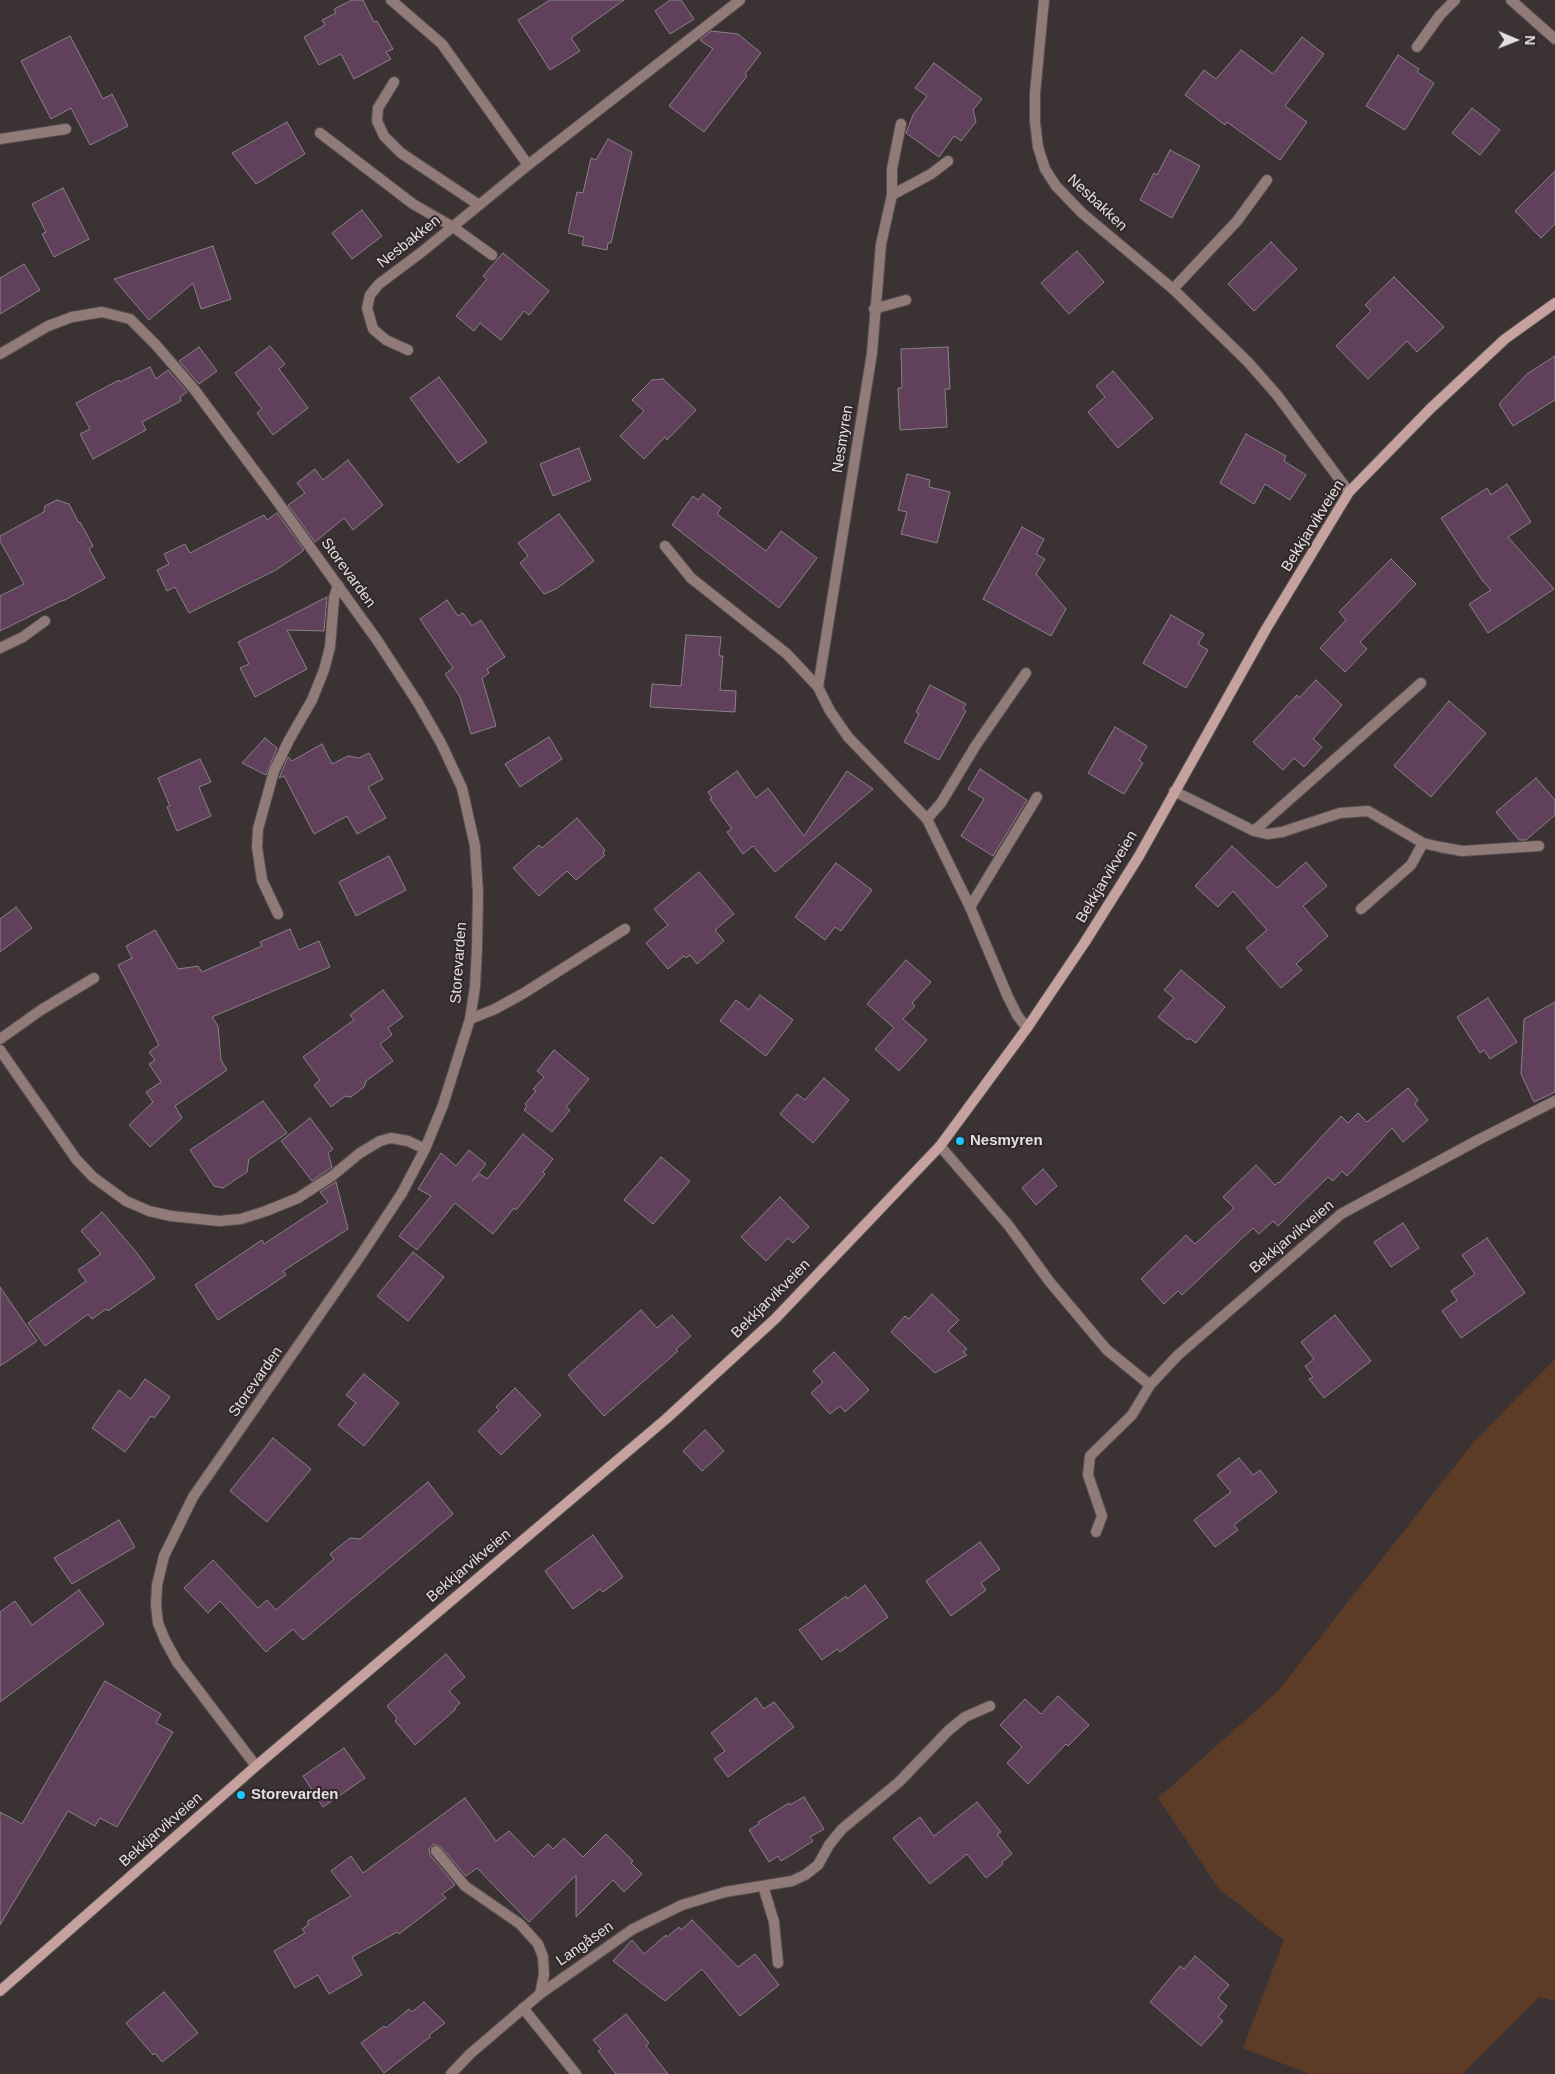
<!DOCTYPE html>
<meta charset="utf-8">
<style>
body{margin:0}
#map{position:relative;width:1555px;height:2074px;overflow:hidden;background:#3b3234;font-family:Arial,sans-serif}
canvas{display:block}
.north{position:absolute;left:1490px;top:15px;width:50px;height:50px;-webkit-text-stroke:4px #31282a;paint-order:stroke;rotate:91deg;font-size:14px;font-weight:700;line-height:20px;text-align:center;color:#e5dee0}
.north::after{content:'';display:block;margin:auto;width:18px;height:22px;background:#e5dee0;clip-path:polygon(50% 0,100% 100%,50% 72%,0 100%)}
</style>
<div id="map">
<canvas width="1555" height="2074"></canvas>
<div class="north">N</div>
</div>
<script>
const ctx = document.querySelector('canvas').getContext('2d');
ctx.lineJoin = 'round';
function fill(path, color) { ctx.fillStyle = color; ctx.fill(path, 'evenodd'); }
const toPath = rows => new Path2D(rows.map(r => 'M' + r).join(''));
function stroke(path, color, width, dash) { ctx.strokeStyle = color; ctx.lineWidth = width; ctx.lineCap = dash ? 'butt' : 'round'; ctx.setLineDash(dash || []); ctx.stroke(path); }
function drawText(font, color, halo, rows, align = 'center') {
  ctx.font = font + ' Arial,sans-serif'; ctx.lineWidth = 4; ctx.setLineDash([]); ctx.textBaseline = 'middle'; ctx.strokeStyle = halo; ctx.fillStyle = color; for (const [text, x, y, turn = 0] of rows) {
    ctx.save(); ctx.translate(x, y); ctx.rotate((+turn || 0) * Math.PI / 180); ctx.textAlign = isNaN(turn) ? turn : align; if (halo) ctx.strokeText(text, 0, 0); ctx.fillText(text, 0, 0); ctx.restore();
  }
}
fill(toPath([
 [1555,1359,1555,2001,1539,1997,1462,2074,1309,2074,1243,2048,1284,1940,1219,1889,1158,1798,1278,1691,1473,1443]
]), '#5d3c27');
const building = toPath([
 [352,0,363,0,374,22,377,21,393,49,386,52,391,59,354,79,341,54,319,65,304,37,325,25,322,20,336,13,334,9,352,0],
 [550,0,624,0,571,38,580,51,550,70,518,20,550,0],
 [670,0,681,0,694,19,670,34,655,11,670,0],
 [711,31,738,34,761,53,745,74,747,76,704,132,669,106,713,49,700,40,711,31],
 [70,36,103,99,112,94,128,126,90,145,71,108,51,119,21,61,70,36],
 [1302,37,1324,54,1285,106,1307,122,1280,160,1227,122,1225,125,1185,95,1204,70,1216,79,1241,50,1273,74,1302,37],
 [1398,55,1419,69,1417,72,1434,83,1405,130,1366,106,1398,55],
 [934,63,982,99,973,110,976,122,961,141,954,136,939,157,906,133,913,115,927,96,915,88,934,63],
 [1472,108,1500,130,1480,155,1452,133,1472,108],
 [287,122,305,154,256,184,232,153,287,122],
 [608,139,632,152,611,243,608,243,607,250,582,245,584,237,568,233,577,192,583,193,591,158,596,160,608,139],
 [1170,150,1200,166,1172,218,1140,200,1154,173,1157,175,1170,150],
 [1555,171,1555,224,1541,238,1515,211,1555,171],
 [63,188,89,239,54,257,42,234,46,232,32,204,63,188],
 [362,210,382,236,352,259,332,233,362,210],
 [1271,242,1297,269,1254,311,1228,284,1271,242],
 [213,246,231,299,201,309,193,283,149,320,114,279,213,246],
 [1077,251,1104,282,1069,314,1041,283,1077,251],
 [503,253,549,291,529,315,524,311,501,340,480,323,474,331,456,316,487,279,483,276,503,253],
 [24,264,40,290,0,314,0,278,24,264],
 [1394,277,1444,327,1417,352,1407,341,1368,379,1336,346,1371,311,1365,305,1394,277],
 [270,346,285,364,279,369,308,408,273,435,257,413,262,409,235,373,270,346],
 [199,347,217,371,199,384,179,361,199,347],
 [948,347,950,389,945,389,947,427,900,430,898,388,902,388,901,349,948,347],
 [1555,356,1555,400,1513,426,1499,404,1527,374,1555,356],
 [150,367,156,379,168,370,187,392,180,397,181,401,142,422,146,430,93,459,80,434,90,429,76,403,119,380,120,382,150,367],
 [1113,371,1153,418,1118,448,1088,412,1105,397,1096,386,1113,371],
 [439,377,487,442,458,463,410,398,439,377],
 [663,379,696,410,667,440,665,437,644,459,620,436,644,411,632,400,652,380,663,379],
 [1246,434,1286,456,1284,461,1306,475,1290,500,1265,484,1254,504,1220,483,1246,434],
 [579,448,591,480,553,496,540,464,579,448],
 [348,460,383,505,353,530,344,518,315,542,288,505,305,493,297,483,315,469,323,480,348,460],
 [907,474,930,480,929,487,950,492,937,543,901,534,907,512,898,510,907,474],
 [1507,484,1531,522,1508,537,1554,589,1488,633,1469,604,1491,590,1482,580,1441,518,1487,488,1491,495,1507,484],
 [703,494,721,508,717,514,766,551,781,531,817,558,779,608,672,525,693,496,698,500,703,494],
 [57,500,69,504,79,523,80,522,93,546,89,549,105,578,63,601,63,600,0,631,0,596,24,584,0,541,0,536,44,512,45,506,57,500],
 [277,513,304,550,299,554,276,570,189,613,175,587,167,591,157,570,169,564,164,554,185,544,190,553,264,515,267,520,277,513],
 [559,514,594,561,556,589,544,594,520,563,528,556,518,543,559,514],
 [1022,527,1044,539,1036,554,1045,559,1036,574,1066,609,1051,636,983,599,1022,527],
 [1391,559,1416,584,1360,642,1367,649,1345,672,1320,648,1346,620,1339,612,1391,559],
 [327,597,324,631,287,630,307,669,255,697,240,668,249,664,238,642,327,597],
 [447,600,458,616,463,613,472,626,481,620,505,657,487,669,489,673,482,678,496,726,471,734,460,697,445,674,453,668,420,619,447,600],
 [1171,615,1204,634,1198,644,1208,650,1186,688,1143,663,1171,615],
 [686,635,721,637,719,656,723,656,720,690,736,691,735,712,650,707,652,684,681,686,686,635],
 [1316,680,1342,705,1313,739,1322,747,1304,767,1294,758,1283,770,1253,742,1297,695,1299,698,1316,680],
 [930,685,966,704,963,709,966,711,939,760,904,742,919,714,916,712,930,685],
 [1449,701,1486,733,1431,797,1394,766,1449,701],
 [1115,727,1147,746,1139,760,1143,763,1124,794,1088,773,1115,727],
 [549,737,562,759,520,787,505,764,549,737],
 [265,738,277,748,266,775,242,763,265,738],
 [322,744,332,764,348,756,359,758,369,753,383,779,368,787,386,818,357,834,347,816,314,834,284,776,279,778,288,757,292,761,322,744],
 [200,759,211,782,199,787,211,816,177,831,167,807,170,806,158,778,200,759],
 [980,769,1027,800,993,856,961,836,984,799,968,789,980,769],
 [737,771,756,798,768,788,804,836,847,771,873,789,775,872,753,846,743,854,727,832,732,829,710,799,712,798,708,792,737,771],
 [1536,778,1555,800,1555,815,1526,840,1519,840,1496,812,1536,778],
 [577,818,605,850,603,853,605,855,576,880,567,871,539,896,513,868,539,845,542,848,577,818],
 [1232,846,1277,888,1306,862,1327,886,1303,906,1328,936,1296,964,1302,970,1281,988,1246,948,1267,930,1233,891,1218,907,1195,886,1232,846],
 [389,856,406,890,356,916,339,882,389,856],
 [836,863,872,890,841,931,835,927,825,940,795,917,836,863],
 [699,872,734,914,715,930,724,941,697,964,690,955,686,958,684,956,668,969,646,943,668,925,654,909,699,872],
 [16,907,32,928,0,952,0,919,16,907],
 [290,929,299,950,319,941,330,967,212,1017,218,1026,221,1060,227,1070,175,1106,182,1118,150,1147,129,1125,153,1102,146,1092,161,1082,149,1064,155,1060,149,1052,159,1045,118,965,132,958,126,946,155,930,178,969,198,966,202,972,262,946,260,942,290,929],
 [906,960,931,982,912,1003,915,1006,903,1019,927,1040,899,1071,875,1049,894,1028,867,1004,906,960],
 [1181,970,1225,1007,1196,1043,1189,1038,1188,1040,1158,1017,1174,998,1164,990,1181,970],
 [383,990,403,1017,388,1028,392,1035,380,1044,393,1061,366,1081,364,1087,351,1097,345,1096,331,1107,314,1085,320,1080,303,1057,354,1020,350,1015,383,990],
 [760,995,793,1020,766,1056,720,1021,736,1000,749,1010,760,995],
 [1488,998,1517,1042,1490,1059,1484,1050,1480,1053,1457,1017,1488,998],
 [1555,1002,1555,1092,1534,1102,1521,1074,1524,1019,1555,1002],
 [554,1050,589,1079,566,1107,570,1110,552,1132,524,1110,527,1106,525,1104,536,1091,533,1089,544,1077,537,1071,554,1050],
 [824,1078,849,1100,813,1143,780,1114,797,1094,805,1100,824,1078],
 [1408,1088,1418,1100,1415,1104,1428,1120,1403,1142,1392,1128,1347,1176,1342,1171,1333,1181,1328,1177,1278,1226,1273,1221,1259,1234,1253,1228,1182,1295,1178,1291,1164,1304,1141,1279,1186,1235,1195,1244,1234,1208,1223,1197,1256,1165,1275,1185,1278,1182,1279,1183,1341,1116,1348,1123,1358,1113,1367,1122,1408,1088],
 [263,1101,287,1133,249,1159,247,1172,223,1188,214,1186,190,1150,263,1101],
 [310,1118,333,1149,328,1153,332,1167,312,1181,281,1141,310,1118],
 [523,1134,553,1159,543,1172,545,1174,516,1210,514,1208,493,1234,455,1203,417,1250,399,1236,431,1196,418,1189,441,1153,456,1166,469,1150,486,1164,472,1181,480,1174,487,1179,523,1134],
 [661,1157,690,1181,653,1224,624,1200,661,1157],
 [1043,1169,1057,1186,1036,1205,1022,1188,1043,1169],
 [336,1182,348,1229,283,1271,286,1275,218,1320,195,1285,262,1240,264,1244,328,1202,320,1192,336,1182],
 [780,1197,809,1227,793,1243,788,1238,766,1261,741,1237,780,1197],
 [102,1212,137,1253,155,1278,108,1311,106,1309,92,1319,88,1314,45,1346,28,1323,86,1281,78,1270,101,1254,81,1231,102,1212],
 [1403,1223,1419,1248,1391,1267,1374,1242,1403,1223],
 [1487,1238,1525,1293,1461,1338,1442,1311,1457,1300,1451,1291,1475,1274,1462,1255,1487,1238],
 [413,1252,444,1277,408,1321,377,1296,413,1252],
 [0,1287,37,1341,0,1366,0,1287],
 [932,1294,959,1320,948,1331,967,1349,963,1352,967,1355,935,1373,891,1332,905,1316,909,1319,932,1294],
 [641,1310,657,1328,672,1315,691,1336,676,1349,678,1351,604,1416,568,1375,641,1310],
 [1335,1315,1371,1361,1324,1398,1309,1379,1313,1377,1305,1366,1314,1359,1301,1342,1335,1315],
 [834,1352,869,1390,845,1412,840,1406,830,1414,811,1393,823,1382,813,1371,834,1352],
 [364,1374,399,1403,364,1446,338,1425,356,1403,346,1395,364,1374],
 [145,1379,170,1397,154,1418,151,1416,125,1452,92,1428,119,1390,131,1399,145,1379],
 [515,1388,541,1415,501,1455,478,1431,499,1410,496,1407,515,1388],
 [705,1430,724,1451,702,1471,683,1451,705,1430],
 [273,1438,311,1469,267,1522,230,1491,273,1438],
 [1239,1458,1253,1475,1260,1470,1277,1492,1234,1525,1238,1530,1215,1547,1194,1520,1231,1492,1217,1475,1239,1458],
 [428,1482,453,1514,303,1640,293,1629,266,1652,220,1601,208,1613,184,1588,213,1560,258,1608,267,1600,276,1610,334,1559,330,1554,350,1538,360,1539,428,1482],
 [119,1520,135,1547,72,1584,54,1558,119,1520],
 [593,1535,623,1577,603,1592,600,1589,573,1609,545,1571,593,1535],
 [980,1542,1000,1569,981,1583,986,1590,951,1616,926,1581,980,1542],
 [865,1585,888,1617,840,1652,837,1649,822,1660,799,1630,846,1596,847,1599,865,1585],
 [79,1590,104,1624,0,1702,0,1612,15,1601,32,1625,79,1590],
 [446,1654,465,1677,449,1691,460,1703,455,1708,455,1710,415,1745,395,1721,397,1718,387,1706,446,1654],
 [105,1681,161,1714,156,1723,173,1732,117,1827,100,1818,95,1826,68,1811,0,1925,0,1812,22,1824,105,1681],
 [1058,1696,1089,1725,1068,1746,1066,1744,1028,1784,1007,1763,1022,1747,1000,1725,1025,1699,1041,1714,1058,1696],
 [756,1698,764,1709,774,1702,794,1727,728,1777,714,1759,725,1751,711,1733,756,1698],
 [344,1748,365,1778,323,1807,303,1776,344,1748],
 [804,1797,824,1829,810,1837,813,1841,791,1855,781,1861,778,1856,769,1862,749,1830,759,1824,758,1822,789,1803,790,1805,804,1797],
 [465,1798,496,1841,509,1831,534,1857,548,1844,553,1849,564,1838,583,1857,606,1834,633,1861,631,1863,642,1874,624,1892,613,1880,576,1917,576,1875,529,1922,477,1868,466,1876,441,1847,434,1844,429,1849,430,1855,455,1885,442,1894,446,1898,399,1934,397,1932,352,1957,362,1975,329,1994,318,1975,295,1988,274,1951,305,1933,302,1929,308,1925,308,1921,351,1896,331,1871,351,1856,363,1873,465,1798],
 [977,1802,1001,1832,997,1834,1012,1854,1002,1862,1003,1864,986,1878,967,1854,930,1884,893,1838,920,1817,934,1836,977,1802],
 [692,1920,738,1967,755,1954,779,1985,740,2016,702,1969,665,2001,613,1961,632,1940,644,1954,666,1935,667,1937,679,1927,681,1930,692,1920],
 [1195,1956,1229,1985,1218,1998,1227,2006,1218,2017,1223,2021,1201,2046,1150,2002,1180,1966,1184,1969,1195,1956],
 [164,1992,198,2033,162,2062,155,2053,153,2055,126,2023,164,1992],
 [424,2002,445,2023,429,2035,430,2037,384,2073,361,2043,384,2026,386,2028,409,2009,412,2012,424,2002],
 [626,2014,649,2043,646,2046,668,2074,616,2074,598,2051,601,2049,593,2040,626,2014]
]);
fill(building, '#61405b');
stroke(building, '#8a8188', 1);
const lane = toPath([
 [391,0,442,44,528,165],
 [1417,47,1440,15,1455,0],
 [394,82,378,108,377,121,384,136,401,153,479,205],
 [901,124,892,169,892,195,931,174,948,161],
 [320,133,413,204,453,227,492,255],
 [0,139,66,129],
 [1173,289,1237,221,1267,180],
 [874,309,906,300],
 [0,648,23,637,45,621],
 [1174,791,1254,831,1421,683],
 [927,819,941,803,976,745,1026,673],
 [1254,831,1267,834,1282,832,1340,813,1368,811,1423,843,1440,847,1462,851,1539,846],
 [970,907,1037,797],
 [1361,909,1411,865,1423,843],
 [278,914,262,880,257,847,258,829,274,771,289,740,312,700,324,670,330,647,334,598,338,585],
 [470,1019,495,1009,524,993,625,929],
 [0,1039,41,1010,94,978],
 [436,1851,465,1886,520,1924,538,1944,543,1957,544,1975,540,1994],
 [763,1886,774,1922,778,1963],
 [523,2008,576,2074]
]);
const street = toPath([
 [1044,0,1035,93,1035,122,1038,147,1045,169,1056,186,1082,213,1173,289,1248,362,1277,395,1349,492],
 [1511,0,1555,39],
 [892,195,881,244,872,353,818,687,830,711,848,737,927,819,970,907,1008,997,1017,1015,1027,1028],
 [408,350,386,340,373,329,367,308,370,295,379,284,423,251,528,165,740,0],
 [0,354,48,326,72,317,102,312,130,319,156,345,194,389,272,494,377,640,418,703,441,743,462,788,475,846,478,893,477,947,475,987,470,1019,443,1105,425,1149,402,1193,361,1255,193,1497,164,1556,157,1585,156,1605,158,1623,165,1640,177,1662,256,1766],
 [665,546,691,578,787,654,818,687],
 [0,1050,76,1159,93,1177,126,1201,149,1211,171,1216,219,1221,241,1219,266,1211,298,1198,332,1176,360,1153,380,1141,391,1138,408,1141,425,1149],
 [940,1146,1009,1226,1049,1281,1107,1350,1150,1385,1178,1355,1341,1214,1478,1140,1555,1101],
 [1096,1532,1102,1516,1088,1475,1090,1456,1132,1415,1150,1385],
 [451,2074,470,2054,540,1994,633,1929,682,1905,725,1892,792,1881,805,1875,818,1865,829,1845,842,1829,899,1782,949,1730,965,1717,990,1706]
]);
const secondary = toPath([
 [0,1991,256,1766,666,1419,775,1319,940,1146,1027,1028,1085,942,1139,856,1266,629,1349,492,1430,409,1505,339,1555,303]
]);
stroke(lane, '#564e50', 12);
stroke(street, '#564e50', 12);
stroke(secondary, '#564e50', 12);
stroke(lane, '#917b78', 10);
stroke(street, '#917b78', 10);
stroke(secondary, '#c5a29e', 10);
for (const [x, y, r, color] of [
 [960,1141,5,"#1cc9fc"],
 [241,1795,5,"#1cc9fc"]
]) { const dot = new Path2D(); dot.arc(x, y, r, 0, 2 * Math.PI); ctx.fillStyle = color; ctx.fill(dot); stroke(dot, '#31282a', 2); }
drawText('15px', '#e5dee0', '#31282a', [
 ["Nesbakken",1097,203,43],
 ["Nesbakken",409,242,-38],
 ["Nesmyren",843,439,-81],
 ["Bekkjarvikveien",1313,526,-58],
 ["Storevarden",348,573,54],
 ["Bekkjarvikveien",1107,877,-59],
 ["Storevarden",459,963,-86],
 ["Bekkjarvikveien",1292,1237,-40],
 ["Bekkjarvikveien",771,1299,-45],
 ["Storevarden",256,1382,-55],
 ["Bekkjarvikveien",469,1566,-40],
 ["Bekkjarvikveien",161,1830,-41],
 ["Langåsen",585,1944,-35]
]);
drawText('bold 15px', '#e5dee0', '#31282a', [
 ["Nesmyren",970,1141],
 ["Storevarden",251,1795]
], 'left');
</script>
